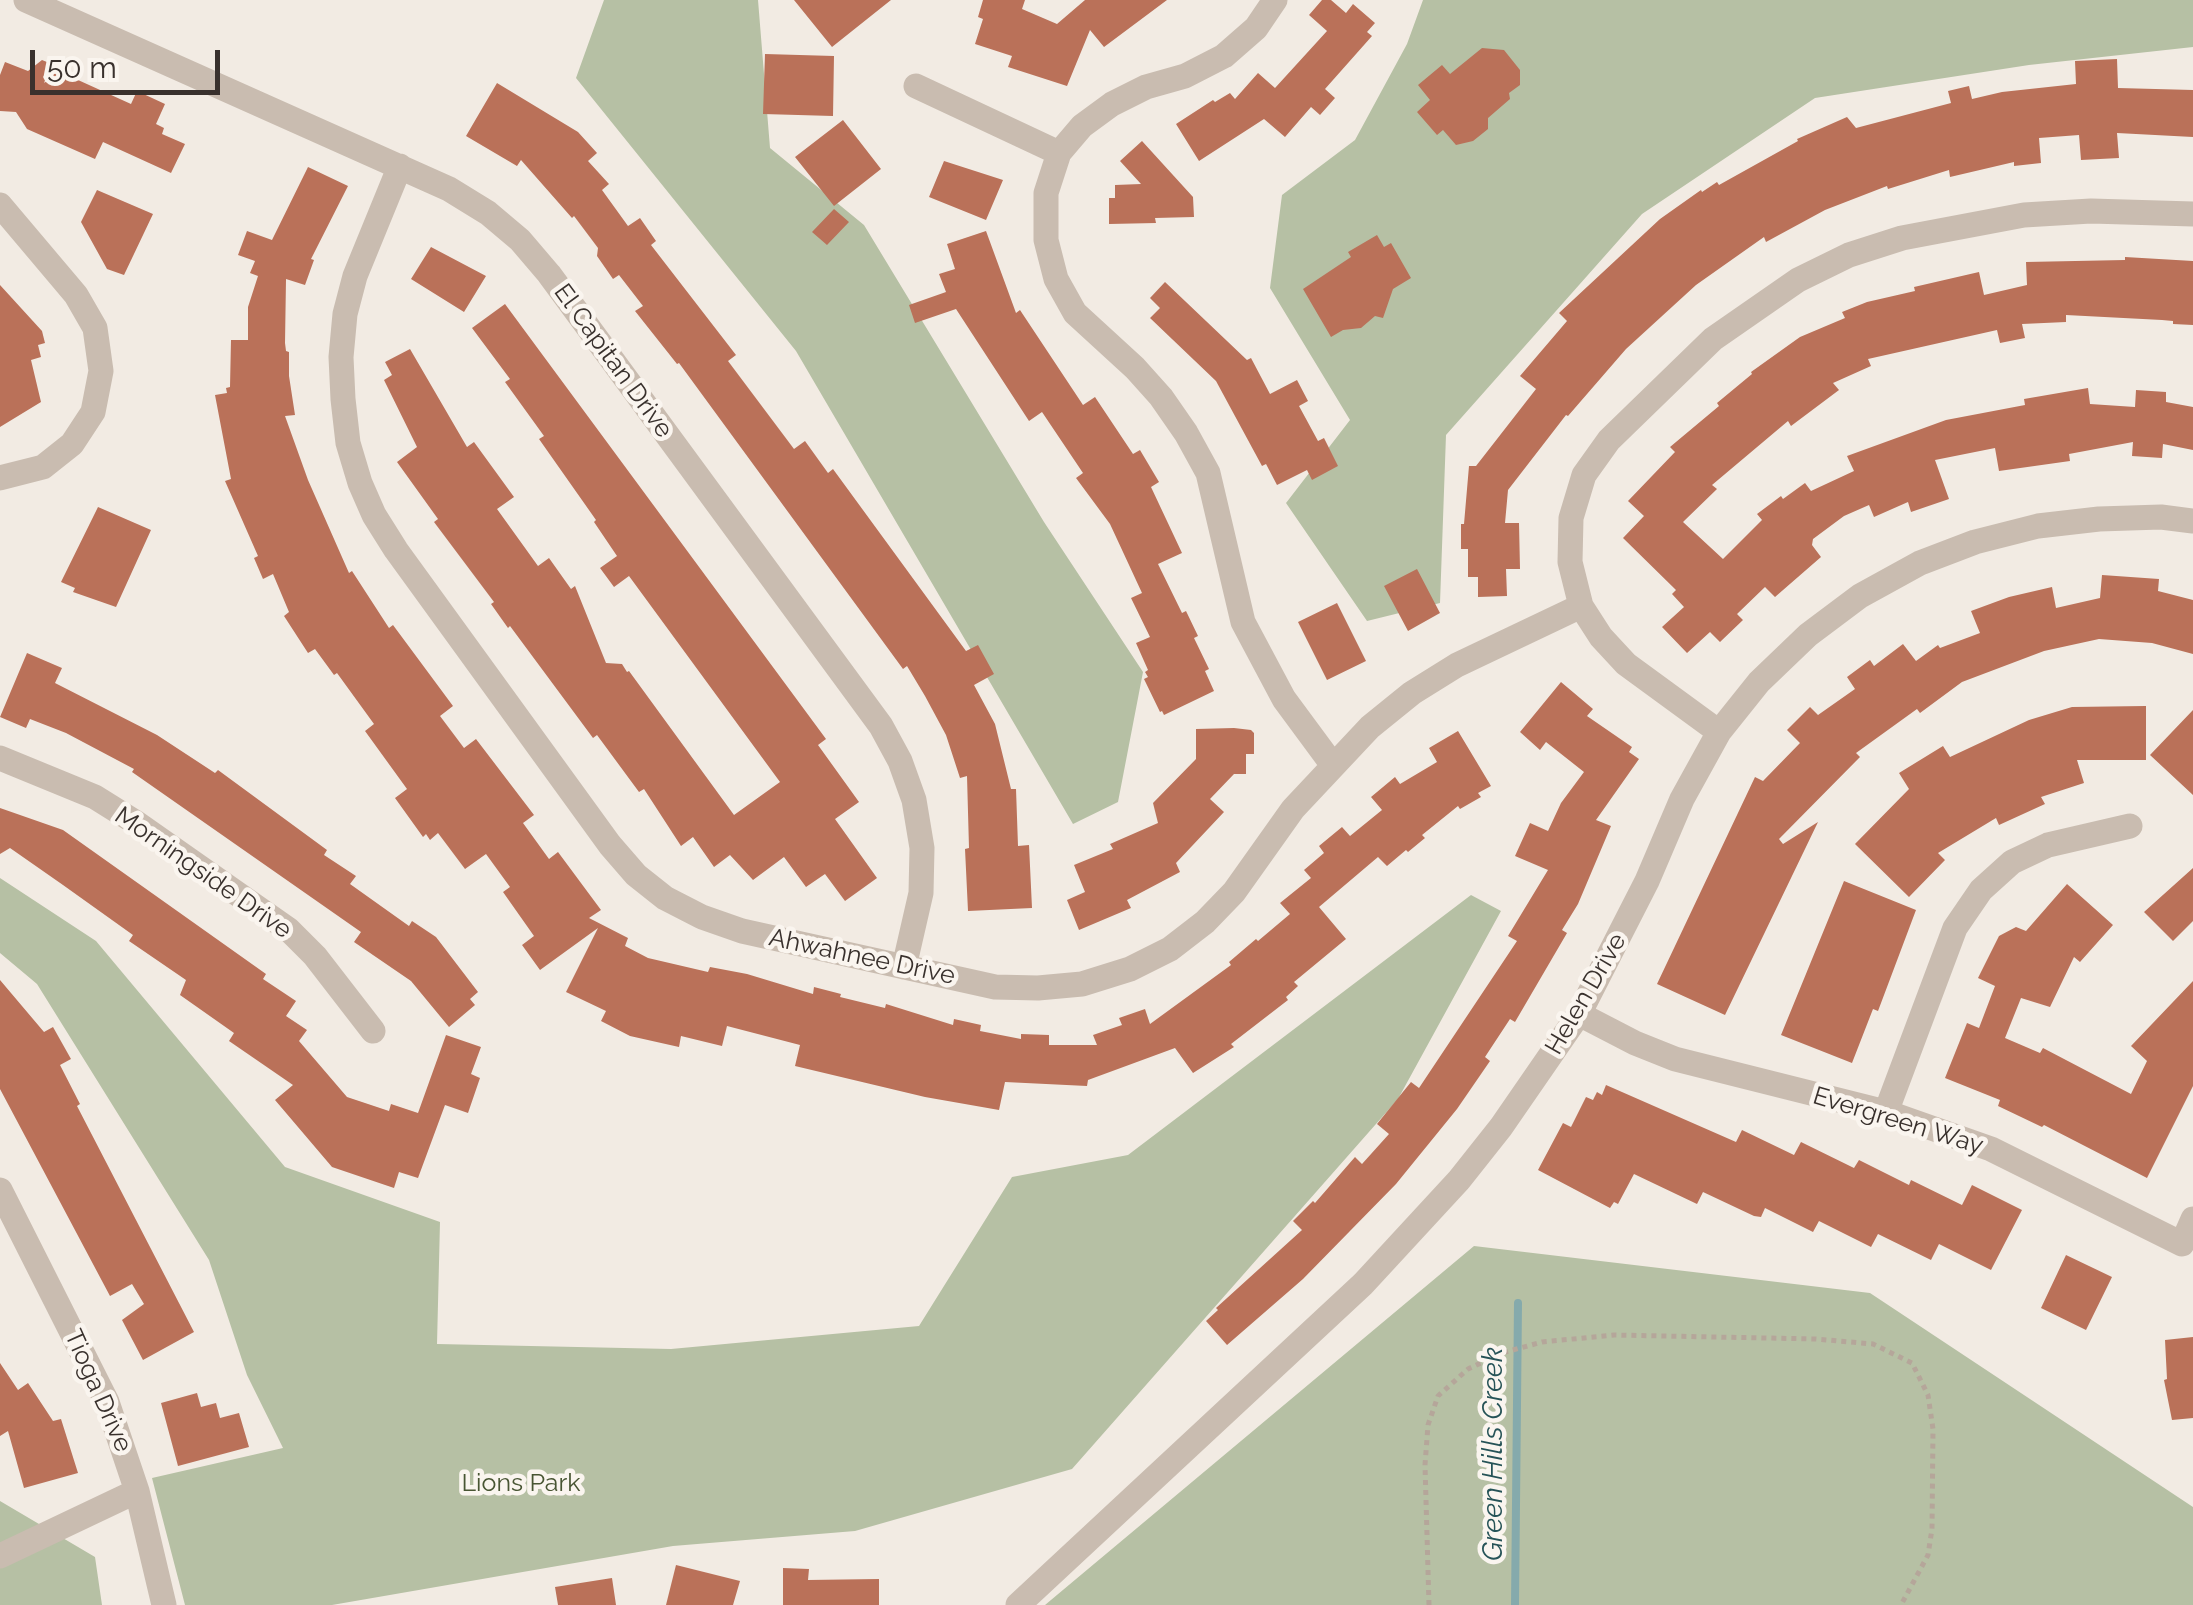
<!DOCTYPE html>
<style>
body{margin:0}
#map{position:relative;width:2193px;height:1605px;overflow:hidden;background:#f2ebe3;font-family:Raleway,sans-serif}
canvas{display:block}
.scale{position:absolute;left:30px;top:50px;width:190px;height:45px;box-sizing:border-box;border:5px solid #39312d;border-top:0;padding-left:12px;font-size:30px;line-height:35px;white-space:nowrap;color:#39312d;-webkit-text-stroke:8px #faf5ef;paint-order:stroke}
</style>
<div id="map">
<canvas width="2193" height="1605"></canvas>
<div class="scale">50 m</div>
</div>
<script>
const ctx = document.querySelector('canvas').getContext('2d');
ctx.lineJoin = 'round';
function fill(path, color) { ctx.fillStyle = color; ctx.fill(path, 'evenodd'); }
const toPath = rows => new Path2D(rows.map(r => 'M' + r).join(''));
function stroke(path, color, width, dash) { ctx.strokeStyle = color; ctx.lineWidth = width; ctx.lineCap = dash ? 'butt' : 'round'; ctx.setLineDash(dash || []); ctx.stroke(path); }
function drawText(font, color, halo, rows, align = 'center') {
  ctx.font = font + ' Raleway,sans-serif'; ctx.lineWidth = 9; ctx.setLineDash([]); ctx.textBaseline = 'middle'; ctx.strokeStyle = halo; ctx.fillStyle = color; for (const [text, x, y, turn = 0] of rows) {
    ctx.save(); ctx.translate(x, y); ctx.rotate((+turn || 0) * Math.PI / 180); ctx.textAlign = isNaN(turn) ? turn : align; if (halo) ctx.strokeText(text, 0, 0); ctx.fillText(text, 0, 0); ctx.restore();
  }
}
fill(toPath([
 [604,0,758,0,770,148,864,225,1044,522,1143,672,1118,802,1073,824,796,351,576,78],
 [1423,0,2193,0,2193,47,2029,65,1815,98,1642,214,1446,435,1440,603,1367,621,1286,503,1350,420,1270,288,1282,195,1355,140,1407,44],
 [0,878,96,941,285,1167,440,1222,437,1344,671,1349,919,1326,1012,1177,1128,1155,1471,895,1501,911,1398,1099,1072,1469,855,1531,673,1546,332,1605,185,1605,152,1478,283,1448,247,1375,209,1260,37,984,0,953],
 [1474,1246,1870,1293,2193,1507,2193,1605,1045,1605],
 [0,1501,95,1557,102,1605,0,1605]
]), '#b6c0a4');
stroke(toPath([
 [1515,1605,1518,1303]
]), '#85aaac', 8);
fill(toPath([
 [794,0,891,0,832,47],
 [983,0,1025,0,1022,9,1057,24,1085,0,1167,0,1104,47,1090,30,1067,86,1008,67,1012,56,975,44,983,19,978,17],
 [1322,0,1331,0,1346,13,1353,4,1375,23,1367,32,1372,36,1325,89,1335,98,1320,115,1311,107,1285,137,1264,119,1199,161,1176,124,1213,100,1215,102,1230,93,1235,99,1258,73,1275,88,1327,31,1309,15],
 [1482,48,1504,50,1520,70,1520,85,1509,93,1510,99,1488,118,1488,129,1473,141,1456,145,1443,130,1437,135,1417,112,1430,100,1418,85,1442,65,1450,74],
 [765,54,834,56,833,116,763,114],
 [2117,59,2118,88,2193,90,2193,137,2117,133,2119,158,2081,160,2079,135,2039,138,2041,163,2014,166,2014,162,1950,177,1949,170,1888,189,1887,186,1825,210,1766,242,1764,237,1696,285,1626,349,1568,416,1566,415,1508,490,1505,523,1519,523,1520,569,1506,569,1507,596,1478,597,1478,577,1468,577,1468,549,1461,549,1461,524,1464,524,1469,466,1476,466,1536,389,1520,376,1567,321,1559,313,1660,219,1701,190,1702,192,1717,182,1719,185,1798,141,1797,139,1847,117,1856,128,1951,103,1948,91,1969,86,1972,99,2002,92,2076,84,2075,61],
 [42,60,69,71,67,75,131,104,137,91,165,104,156,124,164,128,162,134,185,144,171,173,103,142,95,159,27,129,16,112,0,111,0,75,5,62,28,71],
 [497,83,578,132,597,153,588,161,609,184,602,190,628,226,640,218,656,241,651,245,736,355,728,361,794,449,805,441,828,473,833,469,966,651,978,645,994,674,974,685,995,724,1011,789,1016,789,1018,846,1029,845,1032,908,968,911,965,849,969,848,967,776,960,778,946,735,925,696,907,666,903,669,679,363,677,364,635,311,643,306,619,275,613,279,597,256,598,248,574,216,572,218,521,160,517,166,466,136],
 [843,120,881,169,834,206,795,157],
 [1142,141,1193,197,1194,217,1155,218,1156,223,1109,224,1109,198,1115,198,1115,185,1141,184,1120,161],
 [944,161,1003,180,986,220,929,197],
 [308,167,348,186,311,259,314,260,305,285,286,279,285,343,286,351,289,352,289,376,295,415,285,416,308,480,349,573,352,571,389,628,393,625,453,706,440,716,464,748,476,739,534,815,523,823,549,859,558,852,601,910,589,918,628,938,625,946,648,958,708,972,710,967,747,974,813,994,814,987,841,994,840,997,885,1008,886,1004,953,1025,954,1019,981,1025,980,1031,1021,1039,1021,1034,1049,1035,1049,1045,1097,1045,1093,1035,1122,1025,1119,1018,1145,1009,1150,1024,1231,965,1229,962,1256,939,1258,941,1290,914,1280,903,1311,878,1304,870,1324,853,1319,846,1342,827,1350,836,1382,810,1371,797,1395,777,1400,784,1437,762,1429,748,1458,731,1491,786,1478,793,1481,797,1460,809,1458,806,1422,835,1425,838,1408,852,1406,850,1387,866,1378,857,1319,907,1346,939,1294,982,1298,986,1286,997,1288,1000,1231,1044,1234,1047,1193,1073,1175,1048,1088,1080,1087,1086,1005,1082,999,1110,925,1097,795,1066,800,1045,727,1026,722,1046,681,1036,679,1047,630,1036,601,1021,606,1011,566,992,598,928,540,970,522,945,534,936,503,892,510,887,486,854,465,869,438,833,430,840,426,834,423,837,395,798,407,789,365,731,374,724,337,673,334,675,315,649,308,653,284,616,289,612,273,574,263,579,254,558,258,556,225,481,231,479,215,395,227,393,226,388,230,387,231,340,248,340,248,307,258,276,250,273,255,261,238,255,247,231,272,240],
 [97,190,153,214,124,275,107,269,81,222],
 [834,209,849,222,827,245,812,232],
 [986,231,1016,313,1020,310,1083,405,1095,397,1133,454,1140,450,1159,482,1151,487,1182,553,1158,564,1182,613,1186,611,1198,636,1194,638,1209,669,1205,671,1214,691,1164,715,1162,711,1160,712,1144,679,1148,677,1145,672,1148,670,1136,643,1150,637,1131,598,1142,593,1110,524,1076,478,1083,473,1042,412,1029,421,956,309,915,323,909,305,946,292,939,274,955,269,947,244],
 [1377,235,1384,247,1391,243,1411,278,1393,289,1383,318,1375,316,1361,328,1343,330,1331,337,1303,289,1351,257,1348,252],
 [431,247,486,276,464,312,411,279],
 [2125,257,2193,261,2193,325,2173,324,2173,321,2162,320,2066,315,2066,322,2022,324,2025,338,2000,343,1997,330,1868,359,1871,366,1833,383,1839,390,1791,426,1788,421,1712,485,1717,489,1683,522,1723,559,1762,520,1757,514,1781,496,1783,499,1805,483,1811,491,1854,471,1847,456,1946,420,2025,405,2024,399,2088,388,2090,404,2135,407,2136,390,2166,392,2166,402,2193,407,2193,450,2163,444,2162,458,2132,456,2133,442,2069,454,2070,461,1999,471,1995,448,1935,460,1949,499,1911,512,1908,502,1874,517,1869,505,1844,516,1813,539,1812,545,1821,557,1775,597,1765,587,1737,614,1743,620,1720,642,1710,632,1687,653,1662,627,1684,607,1672,594,1676,590,1623,538,1644,516,1628,501,1675,452,1670,447,1719,406,1717,403,1752,374,1751,372,1800,337,1845,318,1842,312,1867,302,1915,291,1914,287,1979,272,1984,295,2027,285,2026,262,2125,260],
 [1165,282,1247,360,1251,358,1270,394,1297,380,1308,401,1299,406,1318,441,1324,438,1338,466,1312,480,1307,470,1277,485,1266,464,1262,466,1216,381,1150,318,1160,308,1150,298],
 [0,285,42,331,45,343,38,345,41,357,31,360,41,402,0,427],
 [505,304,826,739,818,745,859,802,835,819,877,878,845,901,825,874,806,887,784,857,753,880,730,855,714,867,693,837,681,846,644,789,639,792,597,735,593,738,510,626,508,628,491,604,494,602,434,522,438,519,397,462,417,447,384,380,392,375,385,362,410,349,467,447,474,442,514,497,497,509,538,566,549,558,571,589,575,586,606,663,622,664,627,672,629,671,734,815,780,782,629,576,614,587,600,568,617,556,594,522,596,520,539,439,544,436,505,382,510,379,472,328],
 [98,507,151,530,116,607,73,592,75,588,61,582],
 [1417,569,1440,613,1408,631,1384,586],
 [2102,575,2159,579,2158,591,2193,600,2193,654,2152,643,2099,639,2044,651,1962,682,1920,713,1917,709,1856,753,1860,757,1779,839,1783,844,1818,822,1725,1015,1657,984,1755,777,1763,781,1800,743,1787,730,1810,707,1818,715,1855,689,1847,677,1870,660,1874,666,1903,644,1916,661,1938,645,1940,648,1980,633,1971,611,2009,597,2052,587,2056,608,2100,598],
 [1337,603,1366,661,1327,680,1298,622],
 [27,653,62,668,55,683,157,735,215,773,218,770,327,850,324,855,356,876,350,884,409,926,412,921,436,937,478,992,470,999,475,1005,449,1027,411,981,354,942,361,932,132,772,134,769,66,733,30,719,26,728,0,717],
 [1561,682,1593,709,1587,716,1632,747,1629,752,1639,759,1596,820,1611,826,1578,904,1562,930,1567,933,1515,1022,1510,1019,1485,1057,1490,1061,1457,1109,1396,1184,1303,1279,1227,1345,1206,1321,1218,1310,1216,1308,1302,1230,1293,1221,1313,1201,1315,1203,1355,1157,1362,1164,1389,1134,1377,1124,1411,1082,1419,1088,1517,941,1508,936,1548,870,1515,856,1530,823,1548,831,1561,803,1584,772,1546,742,1540,750,1520,732],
 [2146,706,2146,760,2077,760,2084,783,2041,797,2045,804,1999,825,1996,818,1938,853,1945,860,1909,897,1855,844,1909,789,1899,773,1943,746,1950,757,2029,720,2072,707],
 [2193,710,2193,795,2150,755],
 [1234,728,1251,730,1254,733,1254,754,1246,754,1246,774,1234,774,1210,799,1224,812,1176,863,1180,872,1127,900,1131,908,1079,930,1067,900,1085,892,1074,865,1113,849,1110,844,1158,823,1153,803,1196,759,1196,729],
 [0,808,63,830,266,974,263,979,296,1001,286,1016,307,1030,299,1041,347,1097,389,1111,391,1104,418,1113,446,1035,481,1047,471,1074,480,1078,468,1113,445,1105,418,1178,399,1172,394,1188,332,1167,275,1100,293,1085,229,1041,234,1033,180,995,186,980,129,941,133,935,63,885,10,848,0,854],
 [2193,868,2193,921,2173,941,2144,912],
 [1844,881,1916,910,1878,1011,1873,1009,1852,1063,1781,1035],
 [2067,884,2113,925,2080,962,2074,957,2050,1007,2021,998,2005,1038,2040,1053,2043,1048,2131,1094,2147,1061,2131,1046,2193,981,2193,1086,2147,1178,2044,1125,2042,1127,1998,1106,2000,1100,1945,1078,1967,1023,1979,1028,1995,986,1978,978,1999,936,2016,927,2026,931],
 [0,980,44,1032,53,1027,71,1059,60,1065,80,1104,77,1106,194,1332,143,1360,122,1320,144,1304,132,1284,110,1296,0,1089],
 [1606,1085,1736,1142,1742,1130,1794,1155,1801,1142,1854,1168,1859,1160,1909,1185,1911,1180,1962,1205,1972,1185,2022,1210,1991,1270,1939,1244,1931,1260,1878,1234,1871,1247,1819,1221,1813,1232,1765,1208,1761,1217,1754,1216,1703,1192,1697,1204,1634,1174,1618,1204,1614,1202,1610,1208,1538,1170,1563,1123,1571,1127,1586,1097,1593,1100,1597,1092,1602,1095],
 [2066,1255,2112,1277,2086,1330,2041,1308],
 [2193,1337,2193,1418,2172,1420,2164,1380,2167,1379,2165,1340],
 [0,1363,18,1390,28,1383,53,1421,61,1419,78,1473,24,1488,8,1431,0,1436],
 [197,1393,201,1407,216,1403,220,1418,239,1413,249,1447,178,1466,161,1403],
 [676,1565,740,1581,733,1605,666,1605],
 [783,1568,809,1569,808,1580,879,1579,879,1605,783,1605],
 [612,1578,616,1605,558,1605,555,1587]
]), '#ba7159');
stroke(toPath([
 [1429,1605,1425,1465,1428,1425,1438,1396,1468,1369,1502,1353,1542,1342,1614,1335,1816,1339,1873,1344,1912,1363,1928,1395,1933,1429,1932,1529,1928,1555,1901,1605]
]), '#b5a69a', 5, [5, 5]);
stroke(toPath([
 [26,0,449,189,488,213,520,240,549,274,881,726,900,761,914,800,922,848,921,893,904,967],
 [1275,0,1256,28,1224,56,1185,76,1146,87,1112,104,1082,126,1059,153,1046,193,1046,240,1056,279,1075,313,1135,368,1161,397,1186,433,1208,473,1243,622,1284,699,1332,764],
 [916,86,1059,153],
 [400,166,355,276,345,314,341,357,343,399,348,443,360,483,374,515,396,550,610,845,636,875,665,898,702,917,742,931,995,987,1038,988,1082,984,1130,969,1170,949,1205,922,1234,892,1293,809,1370,727,1412,693,1457,665,1581,606],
 [0,205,76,295,95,328,101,371,93,412,72,444,43,467,0,478],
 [1719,732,1626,664,1601,637,1581,606,1570,562,1571,518,1584,475,1609,440,1713,339,1798,280,1849,255,1902,238,2024,215,2091,211,2193,214],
 [0,758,95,797,135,822,289,930,315,956,373,1031],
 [1579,1014,1635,1043,1675,1059,1886,1112,1991,1149,2182,1244,2193,1219],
 [1886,1112,1955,928,1981,890,2012,862,2048,845,2130,826],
 [0,1190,107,1402,137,1491,164,1605],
 [0,1556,137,1491],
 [1018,1605,1363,1284,1459,1180,1501,1127,1579,1014,1647,881,1682,799,1719,732,1759,682,1808,635,1860,596,1920,563,1975,542,2038,526,2099,519,2161,517,2193,521]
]), '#c9bcb0', 25);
drawText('25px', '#39312d', '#faf5ef', [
 ["El Capitan Drive",613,361,54],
 ["Morningside Drive",203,873,35],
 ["Ahwahnee Drive",862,957,12],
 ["Helen Drive",1586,994,-60],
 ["Evergreen Way",1898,1121,17],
 ["Tioga Drive",98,1391,66]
]);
drawText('25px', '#485533', '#faf5ef', [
 ["Lions Park",521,1483]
]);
drawText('italic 28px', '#265357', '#faf5ef', [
 ["Green Hills Creek",1494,1454,-90]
]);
</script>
